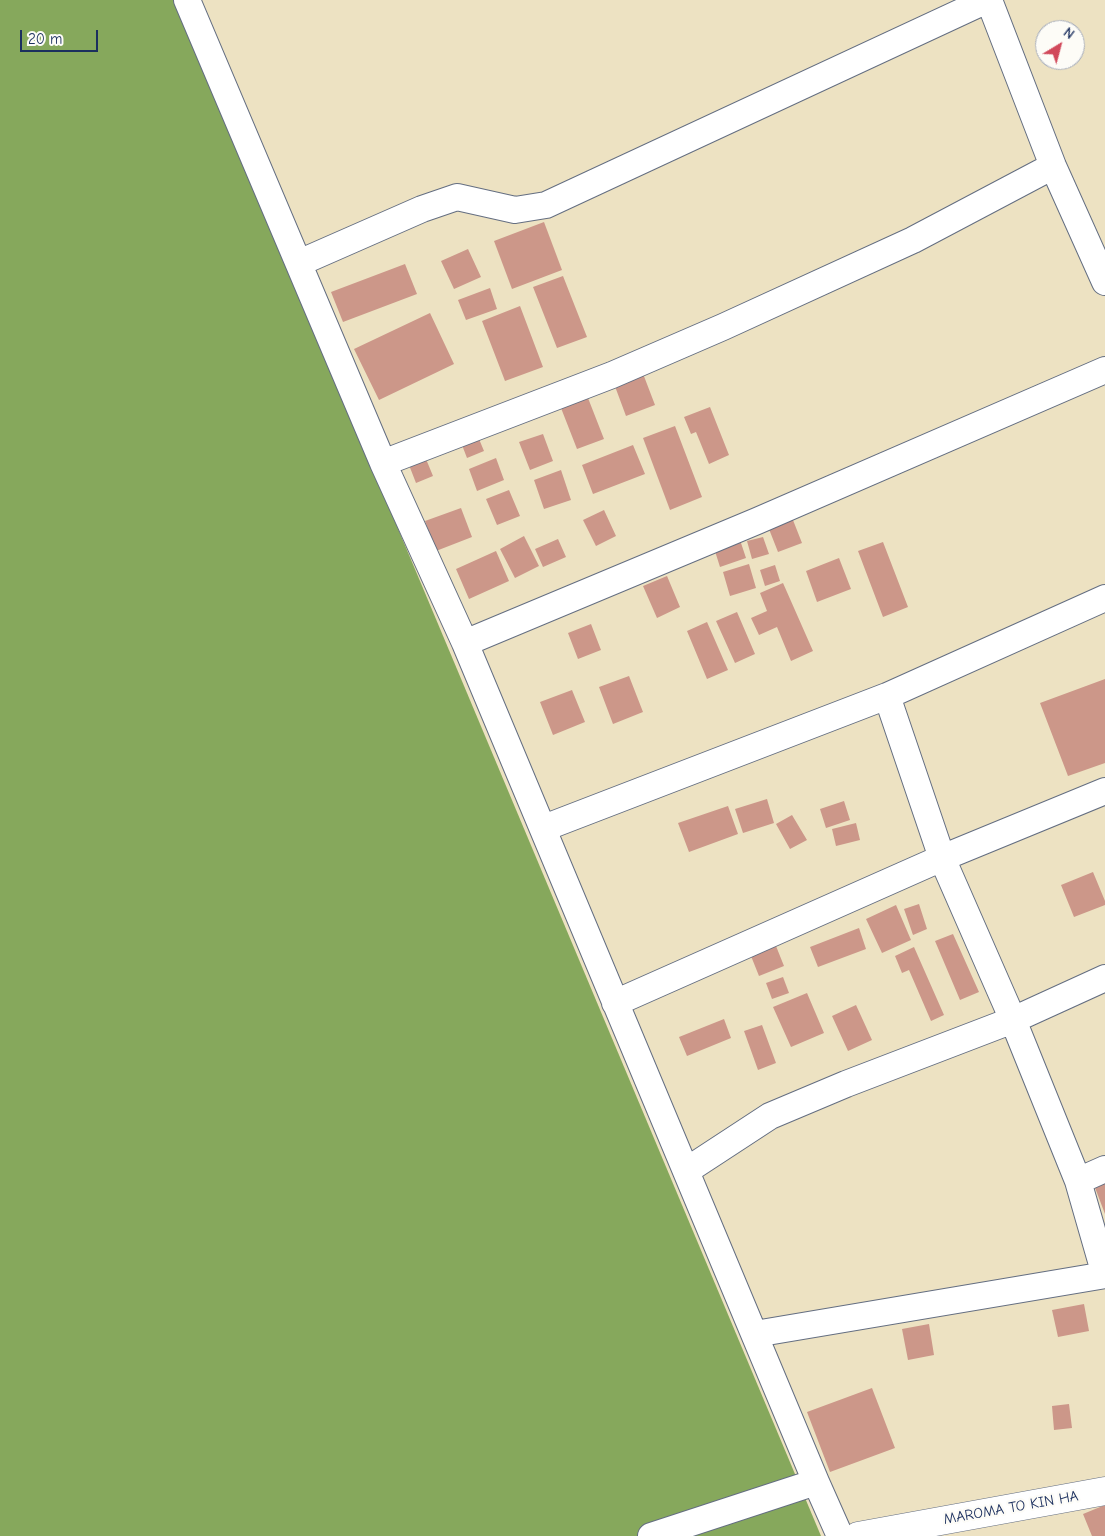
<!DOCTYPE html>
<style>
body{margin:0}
#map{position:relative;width:1105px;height:1536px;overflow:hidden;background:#ede2c2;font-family:"Comic Neue",sans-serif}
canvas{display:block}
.north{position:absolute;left:1035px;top:20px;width:50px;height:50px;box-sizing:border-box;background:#fdfcf7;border:1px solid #a3aaba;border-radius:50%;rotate:37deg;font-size:14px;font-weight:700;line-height:20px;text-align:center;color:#1b2f5e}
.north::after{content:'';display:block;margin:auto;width:18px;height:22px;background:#d1495b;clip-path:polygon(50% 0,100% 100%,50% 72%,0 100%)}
.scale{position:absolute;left:20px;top:30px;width:78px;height:22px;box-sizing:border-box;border:2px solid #1b2f5e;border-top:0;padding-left:6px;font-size:15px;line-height:18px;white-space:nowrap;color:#1b2f5e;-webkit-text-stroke:4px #fdfcf7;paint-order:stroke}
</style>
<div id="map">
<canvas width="1105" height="1536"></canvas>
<div class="north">N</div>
<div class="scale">20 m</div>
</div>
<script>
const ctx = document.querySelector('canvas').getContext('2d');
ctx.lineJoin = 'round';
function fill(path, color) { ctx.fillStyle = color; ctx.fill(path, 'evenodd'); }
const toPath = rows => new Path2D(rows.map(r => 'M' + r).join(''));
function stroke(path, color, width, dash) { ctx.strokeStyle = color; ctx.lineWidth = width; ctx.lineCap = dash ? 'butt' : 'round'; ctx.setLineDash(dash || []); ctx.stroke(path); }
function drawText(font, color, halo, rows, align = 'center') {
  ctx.font = font + ' "Comic Neue",sans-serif'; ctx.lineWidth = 4.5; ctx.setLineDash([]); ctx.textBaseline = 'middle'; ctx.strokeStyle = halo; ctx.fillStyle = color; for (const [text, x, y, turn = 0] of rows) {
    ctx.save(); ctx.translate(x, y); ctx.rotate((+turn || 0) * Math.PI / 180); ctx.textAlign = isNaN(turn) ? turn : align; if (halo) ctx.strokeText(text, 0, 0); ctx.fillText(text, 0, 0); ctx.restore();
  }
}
fill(toPath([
 [0,0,176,0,821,1536,0,1536]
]), '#86a85c');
fill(toPath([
 [544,222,562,270,512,289,494,241],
 [468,249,481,277,454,289,441,261],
 [405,264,417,294,343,322,331,292],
 [563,276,587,337,557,348,533,287],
 [490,288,497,309,466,320,458,300],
 [520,306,543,367,505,381,482,321],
 [430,313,454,364,379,400,354,349],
 [642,371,655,405,626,416,613,381],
 [588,398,604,439,577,449,561,408],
 [710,407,729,455,709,464,696,432,691,434,684,417],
 [675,426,702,497,670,510,643,438],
 [543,434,553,461,530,470,519,442],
 [479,439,484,451,467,458,462,445],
 [633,445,645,474,593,494,582,465],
 [496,458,504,480,477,491,469,469],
 [426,459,433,476,416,483,409,465],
 [561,470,571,500,544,509,534,480],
 [509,490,520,516,497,525,486,499],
 [461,508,472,537,436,551,425,521],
 [604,510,616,536,596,546,583,520],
 [791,515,802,543,778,552,767,524],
 [524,536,539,566,515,578,500,549],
 [763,537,769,554,752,559,747,541],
 [558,539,566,557,543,567,535,549],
 [740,540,746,558,720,567,714,548],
 [883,542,908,607,883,617,858,551],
 [496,551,509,581,469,599,456,569],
 [839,558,851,589,817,602,806,571],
 [749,564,756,588,730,596,723,572],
 [775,565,780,581,765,586,760,570],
 [667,576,680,607,657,618,643,586],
 [783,583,813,651,791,661,777,627,759,635,751,618,767,611,760,593],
 [737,612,755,654,735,663,716,621],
 [707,622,728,670,707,679,687,631],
 [591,624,601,650,578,659,568,633],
 [629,676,643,712,613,724,599,687],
 [1105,679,1105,763,1068,776,1040,703],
 [572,690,585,722,553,735,540,702],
 [767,799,774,823,743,833,735,809],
 [844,801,850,820,826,828,820,809],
 [728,806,738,834,689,852,678,823],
 [792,815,807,840,790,849,776,824],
 [856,823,860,840,836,846,832,829],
 [1093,872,1105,901,1105,905,1074,917,1061,885],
 [919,904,927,929,913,935,904,909],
 [896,905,911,940,882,953,866,919],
 [859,928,866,949,818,967,810,947],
 [953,934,979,992,960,1000,935,941],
 [774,941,784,966,759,976,749,951],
 [914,947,944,1015,931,1021,909,970,902,973,895,956],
 [783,977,789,993,772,999,766,983],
 [807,993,824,1033,791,1047,773,1007],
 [856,1005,872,1040,848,1051,832,1016],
 [724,1019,731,1038,687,1056,679,1037],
 [762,1025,776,1063,758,1070,744,1031],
 [1105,1181,1105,1214,1094,1185],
 [1084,1304,1089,1331,1058,1337,1052,1310],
 [929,1324,934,1355,908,1360,902,1329],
 [872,1388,895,1448,830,1472,807,1412],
 [1069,1404,1072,1428,1054,1430,1052,1406],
 [1105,1505,1105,1536,1092,1536,1083,1514]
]), '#cc9789');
const minor = toPath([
 [187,0,383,463,465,643,816,1482,840,1536],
 [989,0,1053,166,1105,282],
 [299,263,422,209,457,197,515,210,546,205,987,0],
 [383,463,612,375,723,327,913,240,1053,166],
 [465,643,757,521,1105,370],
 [887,696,942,858,1013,1020,1078,1181,1105,1275],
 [544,828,887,696,1105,598],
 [615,1003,942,858,1105,791],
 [686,1171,770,1116,846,1084,1013,1020,1105,978],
 [1078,1181,1105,1169],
 [755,1334,1105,1275],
 [651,1536,816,1482]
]);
const tertiary = toPath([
 [858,1536,1105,1491]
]);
stroke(minor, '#646e81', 28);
stroke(tertiary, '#646e81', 29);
stroke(minor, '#fff', 26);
stroke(tertiary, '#fff', 28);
drawText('15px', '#1b2f5e', '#fdfcf7', [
 ["MAROMA TO KIN HA",1011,1508,-10]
]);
</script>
